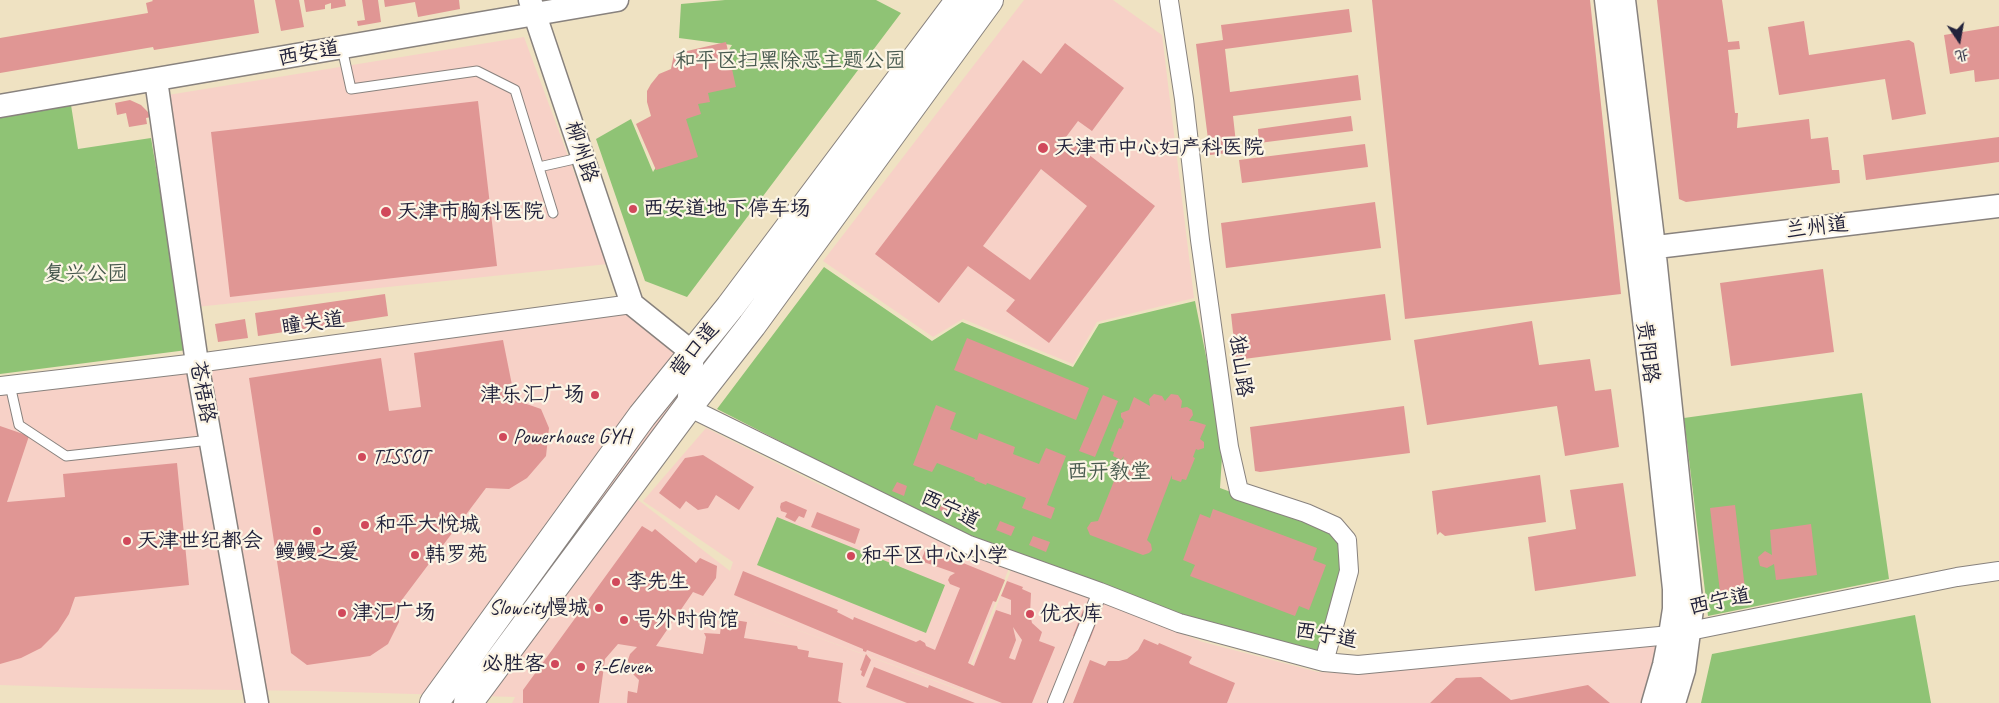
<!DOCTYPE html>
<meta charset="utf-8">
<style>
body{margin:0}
#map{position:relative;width:1999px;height:703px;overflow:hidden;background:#efe2c2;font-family:Caveat,"LXGW WenKai TC",sans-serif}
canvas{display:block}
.north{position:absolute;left:1934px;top:15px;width:50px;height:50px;-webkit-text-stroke:4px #fcf5e5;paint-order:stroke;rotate:168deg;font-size:14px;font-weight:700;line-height:20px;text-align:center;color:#22223b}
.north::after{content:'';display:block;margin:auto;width:18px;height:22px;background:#22223b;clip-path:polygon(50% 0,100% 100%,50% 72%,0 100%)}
</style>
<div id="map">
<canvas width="1999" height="703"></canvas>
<div class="north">北</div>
</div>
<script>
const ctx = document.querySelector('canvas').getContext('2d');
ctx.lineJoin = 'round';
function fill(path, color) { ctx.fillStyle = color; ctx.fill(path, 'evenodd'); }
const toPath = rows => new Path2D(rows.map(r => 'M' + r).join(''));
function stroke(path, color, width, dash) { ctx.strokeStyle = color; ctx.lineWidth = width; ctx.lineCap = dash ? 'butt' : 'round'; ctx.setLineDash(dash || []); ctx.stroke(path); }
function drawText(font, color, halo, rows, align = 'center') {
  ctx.font = font + ' Caveat,"LXGW WenKai TC",sans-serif'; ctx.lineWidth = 4.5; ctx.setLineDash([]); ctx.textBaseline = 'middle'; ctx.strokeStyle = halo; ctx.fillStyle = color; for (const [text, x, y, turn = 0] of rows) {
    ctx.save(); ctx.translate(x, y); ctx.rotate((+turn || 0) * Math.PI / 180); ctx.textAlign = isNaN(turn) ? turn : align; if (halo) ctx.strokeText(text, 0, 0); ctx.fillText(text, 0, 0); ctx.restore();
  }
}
fill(toPath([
 [1024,0,1113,0,1162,35,1194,298,1097,322,1073,364,963,319,933,337,823,261],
 [524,37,608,264,196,307,168,95],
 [627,301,708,369,620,486,730,571,733,562,643,501,706,428,818,484,1009,568,961,690,722,602,962,691,1012,568,1203,642,1318,672,1363,674,1661,643,1666,703,512,703,515,697,313,691,87,688,0,685,0,391]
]), '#f7d1c7');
fill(toPath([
 [725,0,876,0,901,13,687,297,645,281,596,139,631,119,653,172,732,45,679,38,681,4],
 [71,105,78,149,151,138,187,350,0,374,0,117],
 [824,267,932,341,962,322,1073,367,1099,324,1195,301,1223,441,1220,488,1334,530,1344,543,1346,572,1321,656,1180,617,973,540,717,409],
 [1862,393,1889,579,1708,616,1684,418],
 [777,517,945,585,926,633,757,565],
 [1915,615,1931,703,1701,703,1712,654]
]), '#8fc375');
fill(toPath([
 [152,0,254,0,259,33,154,50,153,47,0,73,0,38,148,13,146,3,153,1],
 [275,0,299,0,304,27,281,31],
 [304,0,345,0,346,6,331,9,331,3,325,5,325,9,306,12],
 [362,0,378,0,381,22,358,26,357,21,365,20],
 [384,0,459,0,460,9,418,17,415,2,385,7],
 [1372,0,1590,0,1621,294,1405,319],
 [1657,0,1722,0,1728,42,1739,41,1740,49,1728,50,1735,113,1738,113,1737,128,1809,119,1811,139,1828,137,1832,170,1839,170,1840,183,1686,202,1679,199],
 [1349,9,1352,32,1225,49,1230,92,1358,75,1361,100,1233,116,1237,152,1210,155,1196,44,1223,40,1221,25],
 [1804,21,1809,55,1909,40,1914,43,1926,114,1892,120,1885,79,1779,95,1768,27],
 [1999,26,1999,79,1975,82,1974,70,1950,74,1944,35],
 [726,42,736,87,708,93,710,102,698,104,701,114,686,119,698,157,656,170,636,124,651,116,647,102,647,91,651,84,659,74,671,69,674,54],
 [1065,43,1124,88,1092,131,1078,121,1066,137,1155,206,1049,343,1006,311,1015,300,968,266,939,303,875,254,1023,60,1041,74],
 [1041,169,1087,206,1030,280,983,246],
 [130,100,141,105,148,112,151,117,146,118,147,124,129,127,126,113,117,115,115,103],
 [478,101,497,266,230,297,211,132],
 [1351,116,1353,131,1259,143,1258,129],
 [1999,137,1999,162,1866,180,1863,155],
 [1365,144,1368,167,1242,183,1239,160],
 [1375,202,1381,248,1226,268,1221,223],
 [1823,269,1834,352,1731,366,1720,283],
 [385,294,388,316,258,336,255,313],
 [1385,294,1391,340,1236,360,1231,314],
 [245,319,248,338,218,342,215,324],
 [1532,321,1539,365,1590,359,1595,391,1611,389,1619,447,1565,456,1557,406,1427,425,1414,340],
 [967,338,1089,388,1076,420,954,370],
 [503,340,515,400,541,409,549,428,546,456,527,478,509,489,486,488,398,605,399,622,388,644,370,656,307,665,291,653,249,378,381,358,389,411,421,407,414,353],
 [1154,394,1162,396,1165,401,1171,394,1178,395,1182,401,1181,408,1187,407,1192,410,1193,415,1189,421,1193,421,1206,425,1200,439,1204,442,1204,448,1198,450,1196,449,1193,457,1195,458,1186,480,1182,479,1181,482,1172,479,1172,475,1147,540,1151,544,1152,550,1149,553,1143,555,1090,535,1087,528,1091,522,1098,521,1124,456,1121,460,1113,456,1114,452,1110,451,1119,428,1121,429,1124,421,1121,417,1121,413,1129,410,1134,397,1150,406,1149,399],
 [1103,395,1118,401,1095,457,1079,451],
 [936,405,956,413,950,429,977,440,979,433,1015,447,1013,454,1039,464,1046,448,1066,456,1047,505,1055,508,1051,519,1022,508,1026,498,987,483,986,485,974,480,975,478,937,463,932,472,913,465],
 [1404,406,1410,453,1260,472,1255,471,1250,427],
 [0,426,29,436,7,502,65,497,63,474,177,463,189,585,75,597,69,614,58,631,41,648,21,658,0,664],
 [703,455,754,487,739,510,716,495,708,508,698,510,686,501,680,509,659,493,685,458],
 [1540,475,1546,522,1445,536,1440,532,1437,535,1432,491],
 [897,482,907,486,904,496,892,491],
 [1623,483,1636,576,1535,591,1528,537,1576,529,1570,490],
 [944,498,953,501,948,514,939,510],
 [786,501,807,510,804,518,799,516,795,522,785,517,787,513,781,511,780,507,781,503],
 [1735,505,1745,589,1720,592,1710,508],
 [1213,509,1317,548,1313,560,1326,565,1309,610,1299,606,1295,616,1190,576,1195,565,1183,560,1200,514,1210,518],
 [817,512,860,529,855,544,811,527],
 [1000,521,1015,527,1011,536,996,530],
 [1811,524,1817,575,1776,580,1774,564,1767,568,1760,566,1758,557,1765,551,1772,555,1770,530],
 [642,526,652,532,655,529,696,563,700,558,717,566,716,578,703,596,693,592,656,646,703,654,706,637,704,633,720,634,722,618,747,622,744,638,797,646,798,649,809,651,808,657,843,663,838,701,842,703,627,703,628,691,637,693,639,680,630,671,628,660,630,654,637,647,618,644,605,659,599,703,523,703,523,690],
 [1033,536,1050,542,1046,552,1029,545],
 [926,548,1005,580,996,602,993,601,968,663,974,666,996,610,1011,615,1011,600,1001,596,1007,581,1023,587,1022,589,1031,593,1030,614,1032,623,1042,632,1039,641,1055,647,1032,703,1002,703,867,650,866,652,863,651,863,649,734,595,743,571,838,610,837,612,853,620,854,617,916,642,920,640,925,643,926,646,935,650,960,588,950,584,948,580,950,576,955,573,921,561],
 [1013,627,1022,640,1015,660,1009,658,1016,640],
 [1083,610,1099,616,1089,642,1073,636],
 [1144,639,1158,645,1159,643,1192,657,1189,662,1190,664,1235,683,1227,703,1073,703,1090,660,1105,666,1108,661,1119,661,1127,659,1138,650],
 [866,654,871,660,864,677,861,675,862,671,860,670],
 [874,667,928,688,929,685,975,703,907,703,866,687],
 [1481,677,1511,700,1588,685,1610,703,1430,703,1456,678]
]), '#e09694');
const service = toPath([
 [342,48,351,89,477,71,515,90,553,213],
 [539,167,570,160,582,155],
 [10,385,19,425,66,456,210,440]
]);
const pedestrian = toPath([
 [1055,703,1100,592]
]);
const minor = toPath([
 [1169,1,1184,99,1200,240,1229,447,1239,491,1306,513,1335,526,1347,540,1349,571,1324,662],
 [0,386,197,363,632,304],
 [688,407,969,545,1100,592,1179,623,1324,662,1358,665,1670,635,1957,577,1999,571]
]);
const tertiary = toPath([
 [530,0,632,304,693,353,688,407],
 [1606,0,1655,412,1674,589,1674,609,1670,635,1664,665,1653,703],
 [1624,0,1654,247,1692,609,1684,670,1674,703],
 [156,80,197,363,257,703],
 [0,106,617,0],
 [1640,249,1999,206]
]);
const primary = toPath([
 [434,703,642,416,730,307,960,0],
 [468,703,688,407,752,325,989,0]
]);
stroke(service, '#88827e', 11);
stroke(pedestrian, '#88827e', 16);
stroke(minor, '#88827e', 20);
stroke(tertiary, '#88827e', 25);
stroke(primary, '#88827e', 30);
stroke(service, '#fff', 9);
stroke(pedestrian, '#fff', 14);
stroke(minor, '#fff', 18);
stroke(tertiary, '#fff', 22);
stroke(primary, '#fff', 28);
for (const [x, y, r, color] of [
 [1043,148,6,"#d1495b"],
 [633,209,5,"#d1495b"],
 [386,212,6,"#d1495b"],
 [595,395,5,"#d1495b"],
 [503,437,5,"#d1495b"],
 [362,457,5,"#d1495b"],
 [365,525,5,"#d1495b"],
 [317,531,5,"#d1495b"],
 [127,541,5,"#d1495b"],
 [415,555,5,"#d1495b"],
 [851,556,5,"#d1495b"],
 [616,582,5,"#d1495b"],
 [599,608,5,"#d1495b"],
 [342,613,5,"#d1495b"],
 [1030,614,5,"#d1495b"],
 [624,620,5,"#d1495b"],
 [555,664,5,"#d1495b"],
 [581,667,5,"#d1495b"]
]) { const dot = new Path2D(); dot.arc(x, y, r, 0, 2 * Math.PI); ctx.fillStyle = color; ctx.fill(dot); stroke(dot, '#fcf5e5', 2); }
drawText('21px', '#22223b', '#fcf5e5', [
 ["西安道",309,54,-10],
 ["柳州路",581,152,72],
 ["兰州道",1817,228,-7],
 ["瞳关道",313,324,-8],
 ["营口道",695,350,-51],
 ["贵阳路",1647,352,83],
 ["独山路",1240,366,82],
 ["苍梧路",202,392,80],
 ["西宁道",950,510,26],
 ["西宁道",1720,602,-12],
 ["西宁道",1326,636,10]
]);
drawText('21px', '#485a4f', '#fcf5e5', [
 ["和平区扫黑除恶主题公园",790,61],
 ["复兴公园",86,274],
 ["西开教堂",1109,472]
]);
drawText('21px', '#22223b', '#fcf5e5', [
 ["天津市中心妇产科医院",1054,148],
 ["西安道地下停车场",643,209],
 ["天津市胸科医院",397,212],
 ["津乐汇广场",585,395,"right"],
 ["Powerhouse GYH",513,437],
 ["TISSOT",372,457],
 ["和平大悦城",375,525],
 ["天津世纪都会",137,541],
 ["鳗鳗之爱",317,552,"center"],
 ["韩罗苑",425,555],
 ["和平区中心小学",861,556],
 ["李先生",626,582],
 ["Slowcity慢城",589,608,"right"],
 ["津汇广场",352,613],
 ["优衣库",1040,614],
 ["号外时尚馆",634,620],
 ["必胜客",545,664,"right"],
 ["7-Eleven",591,667]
], 'left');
</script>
